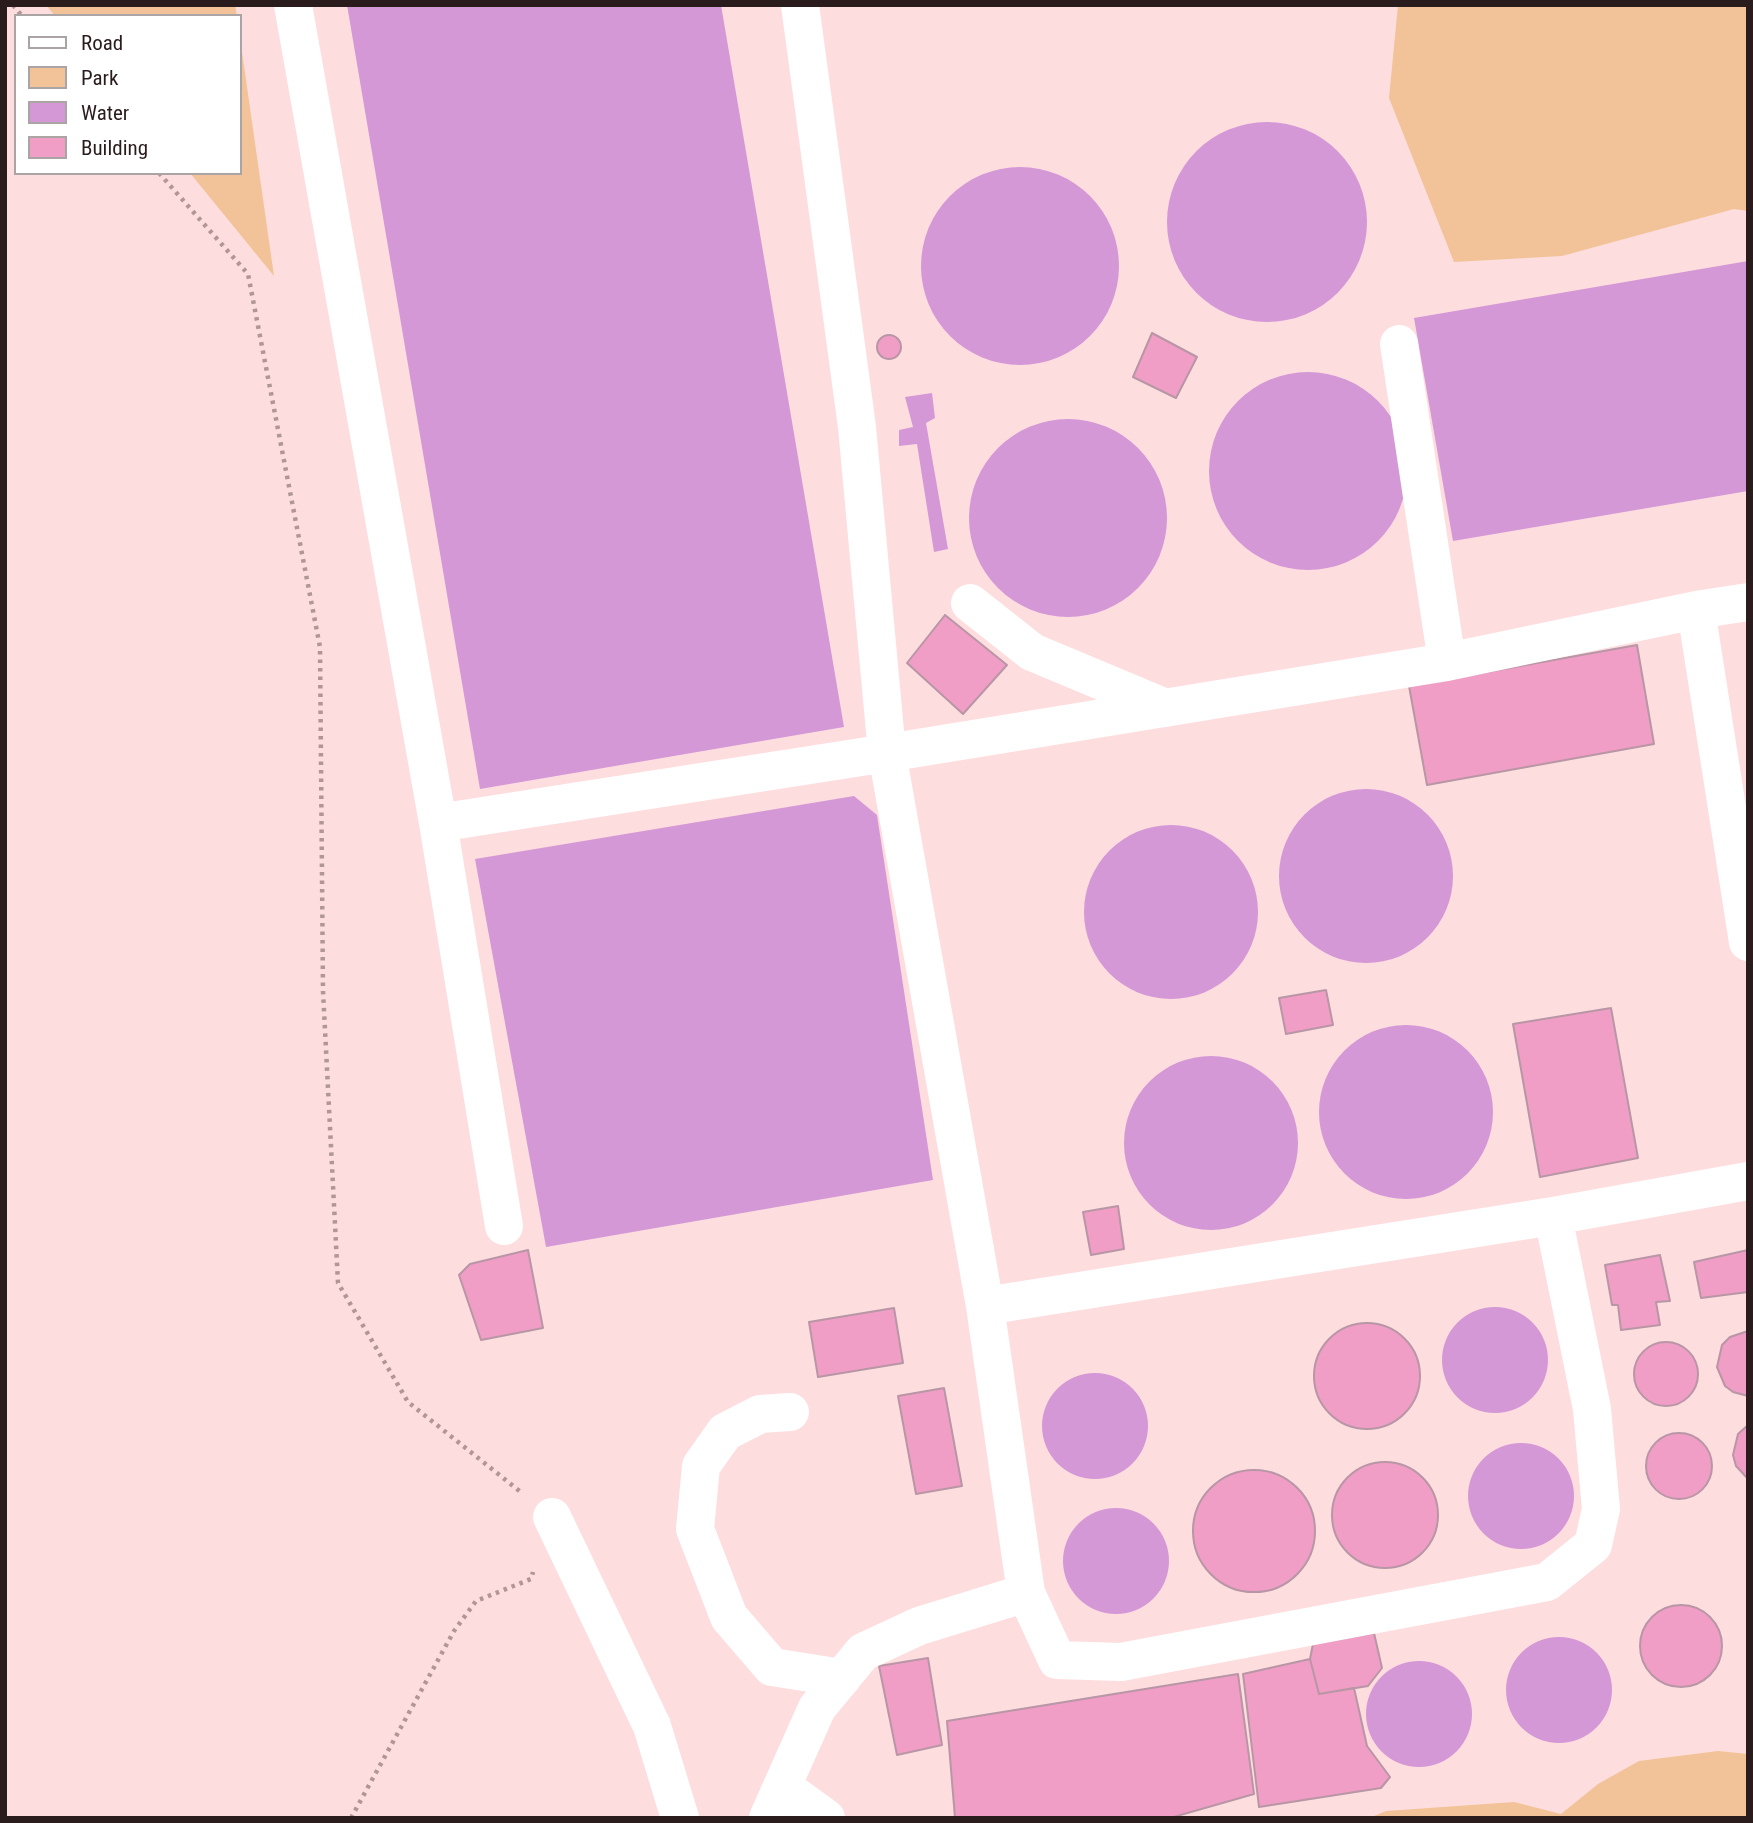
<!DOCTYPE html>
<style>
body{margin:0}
#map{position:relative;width:1753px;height:1823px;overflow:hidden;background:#fedddf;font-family:"Roboto Condensed",sans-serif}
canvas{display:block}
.frame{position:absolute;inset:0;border:7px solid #2a1b1c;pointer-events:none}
.legend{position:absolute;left:14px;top:14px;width:228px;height:161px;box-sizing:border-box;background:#fff;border:2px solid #aaa4a4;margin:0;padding:9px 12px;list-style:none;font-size:21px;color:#2a1b1c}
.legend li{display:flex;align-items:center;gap:14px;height:35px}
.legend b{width:35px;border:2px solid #aaa4a4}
</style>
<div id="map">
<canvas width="1753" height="1823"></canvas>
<div class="frame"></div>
<ul class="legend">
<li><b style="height:9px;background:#fff"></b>Road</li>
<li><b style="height:19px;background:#f2c398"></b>Park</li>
<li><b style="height:19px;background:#d498d7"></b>Water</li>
<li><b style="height:19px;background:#f19ec6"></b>Building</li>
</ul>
</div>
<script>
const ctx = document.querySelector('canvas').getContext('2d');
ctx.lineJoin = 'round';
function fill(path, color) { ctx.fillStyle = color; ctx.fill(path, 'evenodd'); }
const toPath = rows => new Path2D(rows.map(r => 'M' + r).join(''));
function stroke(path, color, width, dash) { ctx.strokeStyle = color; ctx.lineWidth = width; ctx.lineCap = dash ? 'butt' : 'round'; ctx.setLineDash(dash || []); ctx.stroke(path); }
fill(toPath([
 [46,5,235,5,237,16,55,16],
 [1398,5,1748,5,1748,211,1734,209,1562,256,1454,262,1389,98],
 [240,38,274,276,190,173,240,173],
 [1718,1751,1748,1754,1748,1818,1369,1818,1386,1811,1514,1802,1561,1814,1598,1784,1639,1761]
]), '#f2c398');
fill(toPath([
 [347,5,721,5,844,727,480,789],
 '1167 222a100 100 0 1 1 200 0a100 100 0 1 1-200 0Z',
 '921 266a99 99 0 1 1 198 0a99 99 0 1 1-198 0Z',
 [1748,261,1748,491,1453,541,1414,318],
 '1209 471a99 99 0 1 1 198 0a99 99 0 1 1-198 0Z',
 [932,393,935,418,926,423,948,549,934,552,917,444,899,446,899,430,913,427,905,397],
 '969 518a99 99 0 1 1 198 0a99 99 0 1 1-198 0Z',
 '1279 876a87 87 0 1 1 174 0a87 87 0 1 1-174 0Z',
 [854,796,877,815,933,1180,546,1247,475,859],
 '1084 912a87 87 0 1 1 174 0a87 87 0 1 1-174 0Z',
 '1319 1112a87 87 0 1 1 174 0a87 87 0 1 1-174 0Z',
 '1124 1143a87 87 0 1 1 174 0a87 87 0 1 1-174 0Z',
 '1442 1360a53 53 0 1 1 106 0a53 53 0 1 1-106 0Z',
 '1042 1426a53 53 0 1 1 106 0a53 53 0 1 1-106 0Z',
 '1468 1496a53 53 0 1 1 106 0a53 53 0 1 1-106 0Z',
 '1063 1561a53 53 0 1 1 106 0a53 53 0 1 1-106 0Z',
 '1506 1690a53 53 0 1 1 106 0a53 53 0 1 1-106 0Z',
 '1366 1714a53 53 0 1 1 106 0a53 53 0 1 1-106 0Z'
]), '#d498d7');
const building = toPath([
 [1152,333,1197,357,1176,398,1133,377,1152,333],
 '877 347a12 12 0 1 1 24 0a12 12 0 1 1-24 0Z',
 [945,615,1007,665,963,714,907,663,945,615],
 [1637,645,1654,744,1427,785,1409,686,1637,645],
 [1326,990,1333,1025,1286,1034,1279,998,1326,990],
 [1611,1008,1638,1158,1540,1177,1513,1024,1611,1008],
 [1118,1206,1124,1249,1091,1255,1083,1212,1118,1206],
 [528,1250,543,1328,481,1340,459,1275,470,1264,528,1250],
 [1748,1250,1748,1292,1701,1298,1694,1262,1748,1250],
 [1660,1255,1670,1301,1656,1302,1660,1325,1621,1330,1618,1305,1612,1305,1605,1265,1660,1255],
 [894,1308,903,1363,818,1377,809,1322,894,1308],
 '1314 1376a53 53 0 1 1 106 0a53 53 0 1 1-106 0Z',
 [1748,1331,1748,1396,1733,1392,1725,1386,1717,1367,1722,1345,1730,1337,1748,1331],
 '1634 1374a32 32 0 1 1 64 0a32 32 0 1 1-64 0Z',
 [944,1388,962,1486,916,1494,898,1396,944,1388],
 [1748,1425,1748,1479,1736,1466,1733,1455,1738,1434,1748,1425],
 '1646 1466a33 33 0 1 1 66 0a33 33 0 1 1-66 0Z',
 '1332 1515a53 53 0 1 1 106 0a53 53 0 1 1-106 0Z',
 '1193 1531a61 61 0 1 1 122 0a61 61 0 1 1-122 0Z',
 '1640 1646a41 41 0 1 1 82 0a41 41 0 1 1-82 0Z',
 [1374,1633,1382,1668,1368,1686,1319,1694,1310,1659,1313,1644,1374,1633],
 [928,1658,942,1745,897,1755,879,1666,928,1658],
 [1310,1659,1319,1694,1354,1688,1367,1746,1390,1777,1381,1788,1259,1807,1243,1674,1310,1659],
 [1238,1674,1254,1794,1170,1818,955,1818,947,1721,1238,1674]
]);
fill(building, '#f19ec6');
stroke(building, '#b896a5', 2);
stroke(toPath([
 [13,5,22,16],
 [159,173,248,274,320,647,323,991,338,1283,408,1402,522,1493],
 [351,1818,454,1631,476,1601,531,1579,533,1572]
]), '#b09697', 4.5, [3.5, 5]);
stroke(toPath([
 [293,5,438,823,887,753,985,1306,1553,1216,1748,1181],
 [800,5,857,427,887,753,1447,662,1696,610,1748,602],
 [1399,344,1447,662],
 [970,603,1032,652,1166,708],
 [1696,610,1748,942],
 [438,823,504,1226],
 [985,1306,1026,1593,1057,1660,1121,1662,1547,1582,1593,1545,1601,1509,1592,1409,1553,1216],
 [790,1412,760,1414,725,1432,701,1466,695,1529,729,1617,772,1667,842,1678],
 [552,1517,652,1726,680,1818],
 [782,1786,826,1818],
 [768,1818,817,1708,863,1652,919,1626,1026,1593]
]), '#fff', 38);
</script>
